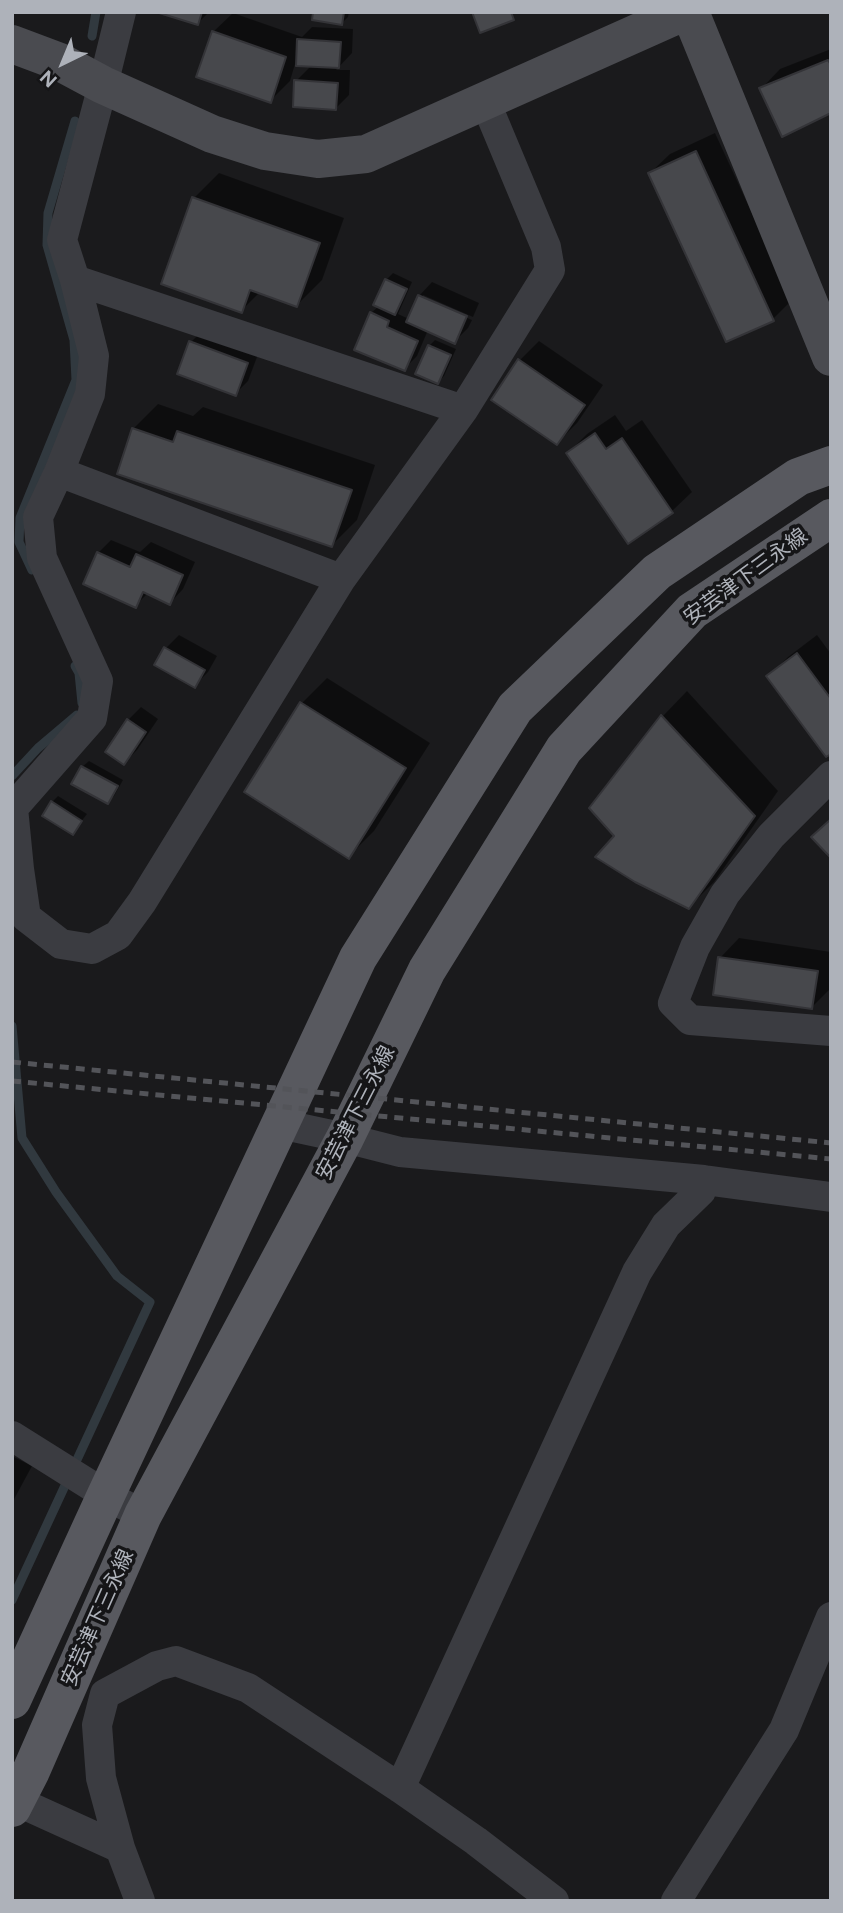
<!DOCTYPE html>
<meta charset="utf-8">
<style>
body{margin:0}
#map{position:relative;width:843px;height:1913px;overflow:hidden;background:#1a1a1c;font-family:Figtree,sans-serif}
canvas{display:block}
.frame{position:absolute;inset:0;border:14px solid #aeb2ba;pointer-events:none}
.north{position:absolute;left:28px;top:28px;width:70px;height:70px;-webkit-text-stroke:5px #151517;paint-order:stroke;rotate:223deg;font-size:19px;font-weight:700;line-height:28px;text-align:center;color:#aeb2ba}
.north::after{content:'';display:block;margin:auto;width:24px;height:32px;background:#aeb2ba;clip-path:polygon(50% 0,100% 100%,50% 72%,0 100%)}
</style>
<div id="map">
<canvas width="843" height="1913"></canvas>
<div class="frame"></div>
<div class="north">N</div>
</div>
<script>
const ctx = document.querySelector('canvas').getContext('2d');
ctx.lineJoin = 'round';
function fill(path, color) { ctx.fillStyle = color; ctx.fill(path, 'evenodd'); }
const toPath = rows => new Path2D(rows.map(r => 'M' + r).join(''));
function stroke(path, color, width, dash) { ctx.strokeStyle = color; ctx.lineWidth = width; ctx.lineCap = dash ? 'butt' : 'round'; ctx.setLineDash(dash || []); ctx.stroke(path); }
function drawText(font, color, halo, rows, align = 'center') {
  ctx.font = font + ' Figtree,"Noto Sans JP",sans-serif'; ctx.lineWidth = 7; ctx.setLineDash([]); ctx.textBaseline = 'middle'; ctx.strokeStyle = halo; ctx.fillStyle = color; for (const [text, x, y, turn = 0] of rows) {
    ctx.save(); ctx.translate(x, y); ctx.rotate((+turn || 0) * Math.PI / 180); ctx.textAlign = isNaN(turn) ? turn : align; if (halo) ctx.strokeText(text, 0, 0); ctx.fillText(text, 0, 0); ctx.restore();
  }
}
fill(toPath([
 [162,12,209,12,198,23],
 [315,12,349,12,348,17,342,23],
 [233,13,302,37,312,27,353,29,352,53,336,70,350,70,349,95,336,108,296,81,312,65,295,64,290,81,270,101,213,32],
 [831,49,831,112,761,89,780,69],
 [715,133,792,300,773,319,650,173,670,154],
 [219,173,344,218,322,280,297,305,260,292,241,311,194,198],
 [393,273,412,282,398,314,409,319,419,296,432,282,479,303,473,317,423,295,423,299,472,320,468,328,455,341,428,330,417,356,404,369,371,313,379,306,375,304,386,280],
 [204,329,260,349,248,381,235,394,191,342],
 [435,340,456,349,444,376,438,382,429,346],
 [539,341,603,385,577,423,557,443,493,399,520,360],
 [158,404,193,416,203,407,375,465,357,520,332,545,133,429],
 [615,415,626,431,642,420,692,492,672,511,628,542,568,453,587,434],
 [111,540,140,552,151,542,195,562,183,589,170,603,148,593,135,606,98,553],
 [179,635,217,656,208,672,195,685,166,648],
 [817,635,831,654,831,752,769,676,788,657],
 [327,678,430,743,374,831,349,856,246,792,302,703],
 [687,691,778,791,714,882,689,907,616,836,592,808,663,716],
 [141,707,158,719,137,750,124,763,128,720],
 [89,761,123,780,114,796,108,802,74,783,82,767],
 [58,796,87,814,73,832,52,802],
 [739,938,831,952,831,988,812,1007,720,958],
 [12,1456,32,1466,12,1503]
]), '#0007');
stroke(toPath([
 [92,36,96,12],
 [32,570,19,542,20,518,76,380,74,340,47,245,48,213,75,121],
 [75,666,79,673,82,703],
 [12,776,38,748,77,715],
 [12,1026,22,1138,56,1192,117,1276,150,1302,12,1600]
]), '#31393f', 9);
const building = toPath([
 [156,12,202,12,198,25,156,12],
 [313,12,344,12,342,25,312,20,313,12],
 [472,12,511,12,514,20,480,33,472,12],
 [212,31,286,57,271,103,196,77,212,31],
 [297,39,341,42,339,68,296,66,297,39],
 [828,60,831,65,831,113,782,137,759,88,828,60],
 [294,80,338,83,336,110,293,107,294,80],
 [696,151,774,321,726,342,648,173,696,151],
 [192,197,320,243,297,307,250,290,242,313,161,284,192,197],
 [385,279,407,289,395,315,373,305,385,279],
 [418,295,467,316,455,344,406,322,418,295],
 [370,312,389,321,387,327,418,341,405,371,354,350,370,312],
 [189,341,248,363,236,396,177,374,189,341],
 [428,345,451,355,438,384,415,374,428,345],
 [518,359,585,405,557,445,491,400,518,359],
 [132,428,173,442,177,431,352,490,332,547,117,474,132,428],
 [595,433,606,449,622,438,673,513,628,544,566,453,595,433],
 [97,552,130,567,136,554,183,575,170,605,143,592,136,608,83,584,97,552],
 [164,647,205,670,195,688,154,665,164,647],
 [797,653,831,699,831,754,826,757,766,676,797,653],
 [300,702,406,768,349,859,244,792,300,702],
 [661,715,755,816,689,909,635,882,595,857,614,836,589,808,661,715],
 [127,719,146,732,124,765,105,752,127,719],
 [81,766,118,786,108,804,71,784,81,766],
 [51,801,82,821,73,835,42,816,51,801],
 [831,819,831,858,811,837,831,819],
 [718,957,818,971,812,1009,713,995,718,957]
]);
fill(building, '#47484c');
stroke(building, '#343438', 2);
stroke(toPath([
 [121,12,103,85,62,240,75,280,94,356,90,394,59,472,38,517,42,558,98,681,92,718,13,808,19,869,26,917,61,944,92,949,118,935,142,902,341,579,463,410,550,270,546,247,485,101],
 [75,280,463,410],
 [59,472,341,579],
 [831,776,771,836,725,894,695,947,673,1003,690,1020,831,1031],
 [280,1124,345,1138,400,1152,704,1180,831,1197],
 [12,1436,106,1495,143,1515],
 [400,1788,637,1272,666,1225,701,1191,704,1180],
 [12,1799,120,1848],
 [140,1901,120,1848,101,1778,97,1725,105,1694,157,1666,176,1661,248,1688,400,1788,476,1841,554,1901],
 [676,1901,784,1730,831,1617]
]), '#3b3c41', 30);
stroke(toPath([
 [690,12,831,357],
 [12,44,60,62,103,85,212,134,265,151,318,159,366,154,684,12]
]), '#4a4b50', 38);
stroke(toPath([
 [12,1700,106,1495,358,958,515,708,657,572,798,477,831,465],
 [12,1808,31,1771,143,1515,345,1138,427,970,564,749,692,611,831,518]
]), '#58595f', 38);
stroke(toPath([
 [12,1062,831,1143],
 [12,1081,831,1159]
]), '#535459', 5, [9, 7]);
drawText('21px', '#aeb2ba', '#151517', [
 ["安芸津下三永線",746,577,-36],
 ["安芸津下三永線",356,1113,-63],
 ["安芸津下三永線",98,1618,-66]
]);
</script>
